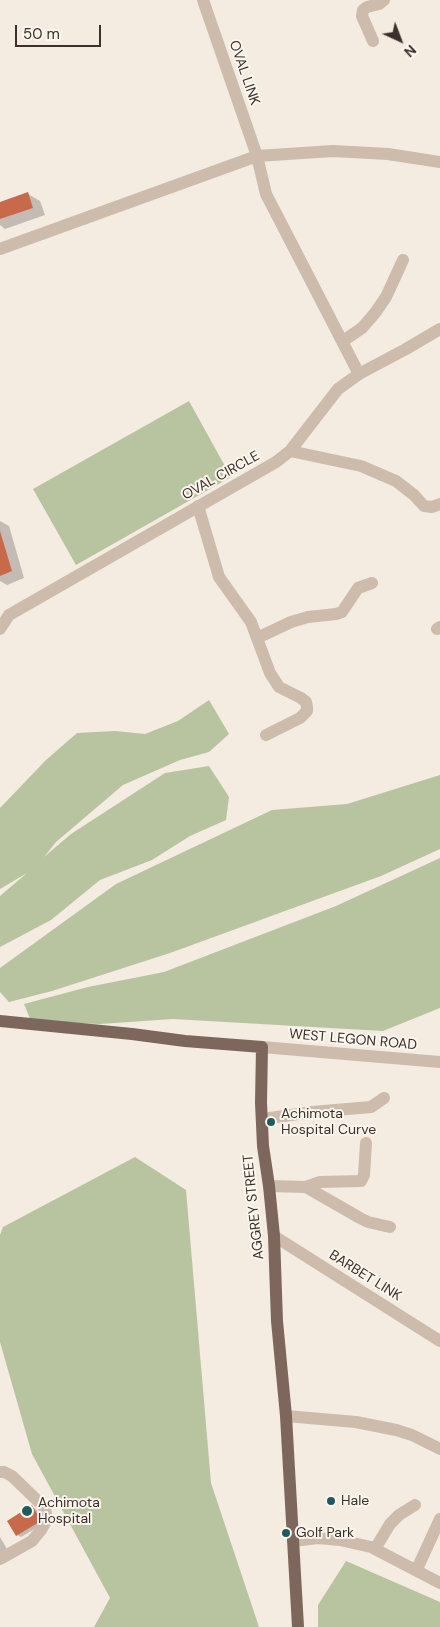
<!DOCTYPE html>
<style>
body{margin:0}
#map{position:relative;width:440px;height:1627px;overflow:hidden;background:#f4ebe1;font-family:"DM Sans",sans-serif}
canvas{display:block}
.north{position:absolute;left:375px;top:15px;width:50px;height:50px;-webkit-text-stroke:4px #fbf5ee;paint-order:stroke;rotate:137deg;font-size:14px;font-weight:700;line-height:20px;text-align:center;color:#3b302b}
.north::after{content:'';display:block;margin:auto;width:18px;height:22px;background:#3b302b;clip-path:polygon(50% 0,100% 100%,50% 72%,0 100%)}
.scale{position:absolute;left:15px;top:25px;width:86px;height:22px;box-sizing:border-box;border:2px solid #3b302b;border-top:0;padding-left:6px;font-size:15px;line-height:18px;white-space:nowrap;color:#3b302b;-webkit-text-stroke:4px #fbf5ee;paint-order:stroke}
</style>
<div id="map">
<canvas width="440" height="1627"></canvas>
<div class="north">N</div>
<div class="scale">50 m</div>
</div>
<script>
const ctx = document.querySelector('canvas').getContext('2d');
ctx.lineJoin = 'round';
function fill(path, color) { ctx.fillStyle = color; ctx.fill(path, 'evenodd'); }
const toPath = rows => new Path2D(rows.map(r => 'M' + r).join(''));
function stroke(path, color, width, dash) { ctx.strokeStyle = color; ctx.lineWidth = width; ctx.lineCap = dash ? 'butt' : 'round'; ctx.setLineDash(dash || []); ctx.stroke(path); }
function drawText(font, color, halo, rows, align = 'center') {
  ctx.font = font + ' "DM Sans",sans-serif'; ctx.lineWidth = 4; ctx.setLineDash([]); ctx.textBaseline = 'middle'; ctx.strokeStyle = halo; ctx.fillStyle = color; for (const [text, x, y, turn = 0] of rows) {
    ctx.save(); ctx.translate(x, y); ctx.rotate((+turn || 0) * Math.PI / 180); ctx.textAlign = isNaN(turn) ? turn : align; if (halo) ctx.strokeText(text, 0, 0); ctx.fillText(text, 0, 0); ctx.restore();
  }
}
fill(toPath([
 [189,401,231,477,76,565,33,489],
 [209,700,229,734,209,752,180,760,123,785,56,842,44,857,71,834,165,773,209,766,229,797,226,820,190,836,152,860,100,880,51,920,0,947,0,896,27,873,0,889,0,808,46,760,77,733,115,731,145,734,178,721],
 [440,775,440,849,381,876,170,953,52,991,9,1002,0,992,0,968,116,884,272,810,347,804],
 [440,858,440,1008,383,1031,173,1019,100,1024,31,1021,24,1004,88,987,164,972,336,906],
 [135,1157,186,1190,211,1483,259,1627,94,1627,110,1598,32,1454,0,1342,0,1235,3,1227],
 [346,1561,440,1602,440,1627,318,1627,318,1605]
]), '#b8c4a0');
fill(toPath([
 [28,194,40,201,45,215,5,229,0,225,0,203],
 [0,521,9,526,24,578,7,585,0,581],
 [32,1507,36,1509,45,1523,21,1537,17,1535],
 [0,1537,7,1549,0,1554]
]), '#0003');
fill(toPath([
 [28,192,33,208,0,219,0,202],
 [0,531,12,571,0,576],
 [32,1505,41,1521,16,1536,7,1521]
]), '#c8694b');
stroke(toPath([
 [203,0,257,156,266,194,359,374],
 [373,41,362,16,363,10,367,7,379,4,384,0],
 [0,249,257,156,333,151,388,154,440,162],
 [343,341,362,328,375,313,386,297,403,260],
 [290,451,361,466,396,481,414,495,424,506,432,507,440,504],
 [198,506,219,577,251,622,270,673,279,687,301,698,306,702,307,707,307,711,300,718,266,735],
 [0,629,9,615,276,462,290,451,338,389,359,374,406,349,440,329],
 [437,629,440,627],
 [257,638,291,622,308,617,336,614,342,612,358,588,372,583],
 [262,1047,440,1062],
 [263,1119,312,1112,371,1107,384,1098],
 [269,1186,306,1187,360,1218,368,1222,390,1227],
 [306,1187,320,1182,361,1181,364,1175,366,1143],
 [274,1236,440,1341],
 [286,1416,356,1422,396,1430,412,1435,440,1449],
 [0,1472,4,1472,12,1476,44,1507,46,1513,46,1521,41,1530,32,1541,0,1559],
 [293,1541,318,1538,340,1540,371,1547,440,1583],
 [375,1549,390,1524,399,1515,415,1505],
 [417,1569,440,1519]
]), '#cdbbac', 12);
stroke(toPath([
 [0,1021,132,1034,185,1041,262,1047,261,1103,263,1146,269,1186,274,1236,277,1321,286,1416,298,1627]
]), '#7d675c', 12);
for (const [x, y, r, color] of [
 [271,1122,5,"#1f5a5e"],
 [331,1501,5,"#1f5a5e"],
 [27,1511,6,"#1f5a5e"],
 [286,1533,5,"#1f5a5e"]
]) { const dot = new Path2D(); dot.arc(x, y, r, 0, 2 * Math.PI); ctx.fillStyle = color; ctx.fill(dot); stroke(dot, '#fbf5ee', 2); }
drawText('14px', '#3b302b', '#fbf5ee', [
 ["OVAL LINK",244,73,71],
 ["OVAL CIRCLE",221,476,-29],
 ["WEST LEGON ROAD",353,1040,5],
 ["AGGREY STREET",254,1207,-96],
 ["BARBET LINK",365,1276,32]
]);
drawText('14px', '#3b302b', '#fbf5ee', [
 ["Achimota",281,1114],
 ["Hospital Curve",281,1130],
 ["Hale",341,1501],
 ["Achimota",38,1503],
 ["Hospital",38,1519],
 ["Golf Park",296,1533]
], 'left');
</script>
